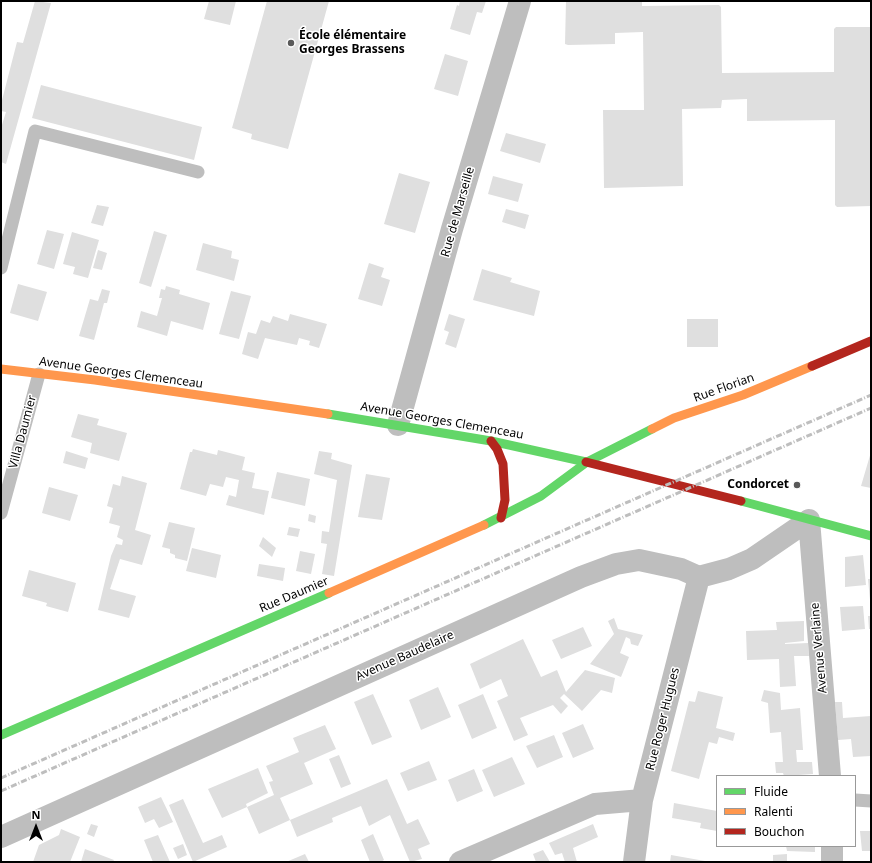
<!DOCTYPE html>
<meta charset="utf-8">
<style>
body{margin:0}
#map{position:relative;width:872px;height:863px;overflow:hidden;background:#fff;font-family:"Noto Sans",sans-serif}
canvas{display:block}
.frame{position:absolute;inset:0;border:2px solid #000;pointer-events:none}
.legend{position:absolute;left:716px;top:775px;width:140px;height:72px;box-sizing:border-box;background:#fff;border:1px solid #999;margin:0;padding:5px 7px;list-style:none;font-size:12px;color:#000}
.legend li{display:flex;align-items:center;gap:8px;height:20px}
.legend b{width:20px;border:1px solid #999}
.north{position:absolute;left:16px;top:807px;width:40px;height:40px;-webkit-text-stroke:3px #fff;paint-order:stroke;rotate:0deg;font-size:11px;font-weight:700;line-height:16px;text-align:center;color:#000}
.north::after{content:'';display:block;margin:auto;width:14px;height:18px;background:#000;clip-path:polygon(50% 0,100% 100%,50% 72%,0 100%)}
</style>
<div id="map">
<canvas width="872" height="863"></canvas>
<div class="frame"></div>
<ul class="legend">
<li><b style="height:5px;background:#63d668"></b>Fluide</li>
<li><b style="height:5px;background:#ff974d"></b>Ralenti</li>
<li><b style="height:5px;background:#b3261e"></b>Bouchon</li>
</ul>
<div class="north">N</div>
</div>
<script>
const ctx = document.querySelector('canvas').getContext('2d');
ctx.lineJoin = 'round';
function fill(path, color) { ctx.fillStyle = color; ctx.fill(path, 'evenodd'); }
const toPath = rows => new Path2D(rows.map(r => 'M' + r).join(''));
function stroke(path, color, width, dash) { ctx.strokeStyle = color; ctx.lineWidth = width; ctx.lineCap = dash ? 'butt' : 'round'; ctx.setLineDash(dash || []); ctx.stroke(path); }
function drawText(font, color, halo, rows, align = 'center') {
  ctx.font = font + ' "Noto Sans",sans-serif'; ctx.lineWidth = 3; ctx.setLineDash([]); ctx.textBaseline = 'middle'; ctx.strokeStyle = halo; ctx.fillStyle = color; for (const [text, x, y, turn = 0] of rows) {
    ctx.save(); ctx.translate(x, y); ctx.rotate((+turn || 0) * Math.PI / 180); ctx.textAlign = isNaN(turn) ? turn : align; if (halo) ctx.strokeText(text, 0, 0); ctx.fillText(text, 0, 0); ctx.restore();
  }
}
fill(toPath([
 [35,1,51,3,6,164,1,162,1,128,6,112,1,111,1,104,17,42,23,43],
 [209,1,236,1,230,25,204,19],
 [267,1,329,1,288,149,251,139,252,134,232,128],
 [460,1,486,1,482,13,477,12,470,35,450,29,457,5,459,6],
 [566,1,642,1,642,6,719,5,721,7,722,73,834,72,834,29,836,27,871,27,871,206,837,207,835,205,835,120,747,121,747,99,722,100,721,108,682,109,683,186,604,188,603,110,644,110,643,32,615,33,615,44,568,45,565,44],
 [445,54,468,61,458,96,434,89],
 [41,85,202,127,194,160,32,118],
 [506,133,546,144,540,163,500,151],
 [399,173,430,182,415,233,384,224],
 [493,176,523,184,518,202,488,194],
 [97,205,109,207,103,226,91,223],
 [506,209,529,215,525,229,502,222],
 [47,230,64,234,54,269,37,264],
 [154,231,167,235,151,287,139,283],
 [72,232,99,240,88,278,73,274,75,267,63,264],
 [203,243,232,251,231,258,239,260,234,281,196,270],
 [98,250,107,253,102,270,93,268],
 [369,263,384,268,381,277,390,280,382,306,358,299],
 [482,269,512,278,510,282,540,291,534,316,473,300],
 [18,284,47,292,38,321,10,313],
 [166,286,180,290,179,294,210,303,203,330,171,321,167,336,137,327,141,311,157,316,162,298,159,298,161,289,165,290],
 [102,289,110,291,107,303,104,303,94,340,79,336,90,299,98,301],
 [231,291,251,296,239,339,219,334],
 [290,314,327,324,319,348,309,345,310,341,299,338,297,345,265,338,258,359,242,354,248,332,256,334,261,320,270,323,273,316,288,321],
 [449,314,465,319,456,348,445,344,449,332,444,330],
 [687,319,718,319,718,347,687,347],
 [78,414,99,419,97,425,127,433,119,461,90,453,92,443,71,437],
 [193,449,217,455,218,450,245,457,242,470,255,473,252,488,269,491,264,515,226,505,229,495,236,497,239,480,226,477,223,487,210,484,206,496,180,489,190,452,192,452],
 [66,451,88,458,85,469,63,463],
 [319,451,332,453,331,459,352,465,334,576,322,574,327,544,321,543,322,531,329,532,337,480,314,474],
 [871,452,871,488,861,486],
 [277,472,310,479,305,506,271,498],
 [366,474,390,478,382,520,358,517],
 [122,476,147,483,135,530,151,535,142,565,120,559,110,589,136,596,129,618,98,610,111,556,116,544,122,545,123,540,117,537,120,526,109,523,113,508,107,506,113,484,120,486],
 [49,487,78,495,70,521,42,513],
 [309,514,316,516,315,523,308,521],
 [169,522,195,528,187,561,175,558,175,555,170,553,170,549,162,547],
 [289,527,300,529,298,537,287,535],
 [263,537,276,548,272,557,259,546],
 [192,548,221,555,216,578,186,571],
 [300,551,315,554,311,574,296,571],
 [863,555,866,585,845,587,845,557],
 [259,564,285,568,283,581,257,576],
 [29,570,76,583,68,612,46,606,47,603,22,596],
 [868,579,871,579,871,600,870,600],
 [863,606,865,629,842,631,840,607],
 [868,616,871,616,871,629,869,629],
 [614,618,618,629,643,635,638,646,631,644,630,639,626,637,620,653,629,657,621,677,590,664,614,634,608,621],
 [804,621,804,641,785,643,785,644,808,643,809,656,794,656,796,686,780,687,779,659,747,660,746,631,777,630,776,622],
 [583,627,592,646,561,659,552,640],
 [523,639,541,677,557,670,566,692,585,670,615,678,612,693,601,690,582,711,564,694,560,698,568,706,561,714,553,705,520,718,528,735,514,741,497,701,508,696,501,679,480,689,470,664],
 [438,687,451,717,421,730,409,700],
 [764,690,780,693,781,710,800,708,803,750,796,750,797,762,812,762,813,774,784,776,783,773,776,773,775,762,783,762,781,732,770,733,768,703,761,701],
 [698,691,723,697,716,728,735,733,733,741,719,737,717,744,709,742,699,779,671,771,689,701,695,702],
 [373,694,392,737,372,745,354,702],
 [483,694,497,728,472,739,458,705],
 [835,702,842,702,843,718,871,716,871,756,853,757,851,739,838,740],
 [583,724,594,749,573,758,562,733],
 [325,725,336,749,304,763,313,784,280,798,290,820,259,834,247,807,222,818,208,789,258,768,268,793,246,804,247,807,274,795,269,782,273,781,266,766,299,752,293,738],
 [554,735,563,757,537,768,526,746],
 [339,755,351,784,341,788,329,759],
 [512,757,525,784,494,797,482,770],
 [429,761,437,780,408,791,400,773],
 [474,769,483,791,457,802,448,780],
 [387,779,407,824,418,819,430,844,418,849,422,859,410,862,390,815,369,826,361,806,332,818,333,822,297,837,290,820],
 [161,797,173,822,159,828,154,819,145,823,138,807],
 [183,799,203,843,222,835,227,847,193,862,169,805],
 [674,803,717,811,717,831,700,828,701,823,672,818],
 [91,824,98,826,94,837,87,834],
 [593,824,598,837,573,848,577,862,565,862,562,853,555,855,549,843],
 [61,829,80,837,70,862,33,862,39,845,59,835],
 [860,831,871,831,871,851,862,851],
 [373,834,384,860,381,862,370,862,361,840],
 [158,835,170,862,153,862,144,840],
 [183,844,187,855,178,859,173,848],
 [786,846,815,846,815,852,787,851],
 [85,849,114,860,113,862,81,862],
 [543,850,550,862,536,862,533,854],
 [305,854,309,862,286,862],
 [787,854,787,862,773,862,773,855],
 [671,855,705,861,705,862,670,862]
]), '#dfdfdf');
stroke(toPath([
 [1,268,35,131,198,172],
 [1,513,39,374],
 [855,800,871,801]
]), '#bebebe', 13);
stroke(toPath([
 [398,425,452,229,520,1],
 [809,520,830,776],
 [1,837,581,577,616,564,639,560,681,569,699,577,729,569,752,559,809,520],
 [832,846,832,862],
 [460,862,595,804,642,800],
 [634,862,642,800,699,577]
]), '#bebebe', 22);
stroke(toPath([
 [328,414,491,441,586,462],
 [741,501,871,536],
 [484,525,541,496,587,462,652,429],
 [1,735,329,593]
]), '#63d668', 9);
stroke(toPath([
 [1,369,95,380,328,414],
 [652,429,674,418,743,395,812,366],
 [329,593,484,525]
]), '#ff974d', 9);
stroke(toPath([
 [812,366,871,341],
 [491,441,497,449,503,464,505,500,501,518],
 [586,462,741,501]
]), '#b3261e', 9);
stroke(toPath([
 [1,778,871,395],
 [1,791,871,408]
]), '#bebebe', 3, [6, 2, 1, 2]);
for (const [x, y, r, color] of [
 [291,43,4,"#595959"],
 [797,485,4,"#595959"]
]) { const dot = new Path2D(); dot.arc(x, y, r, 0, 2 * Math.PI); ctx.fillStyle = color; ctx.fill(dot); stroke(dot, '#fff', 1.5); }
drawText('bold 12px', '#000', '#fff', [
 ["École élémentaire",299,36],
 ["Georges Brassens",299,50],
 ["Condorcet",789,485,"right"]
], 'left');
drawText('12px', '#000', '#fff', [
 ["Rue de Marseille",458,212,-74],
 ["Avenue Georges Clemenceau",121,373,8],
 ["Rue Florian",724,388,-20],
 ["Avenue Georges Clemenceau",442,421,10],
 ["Villa Daumier",23,432,-75],
 ["Rue Daumier",294,595,-23],
 ["Avenue Verlaine",819,648,-95],
 ["Avenue Baudelaire",405,656,-24],
 ["Rue Roger Hugues",663,719,-76]
]);
</script>
